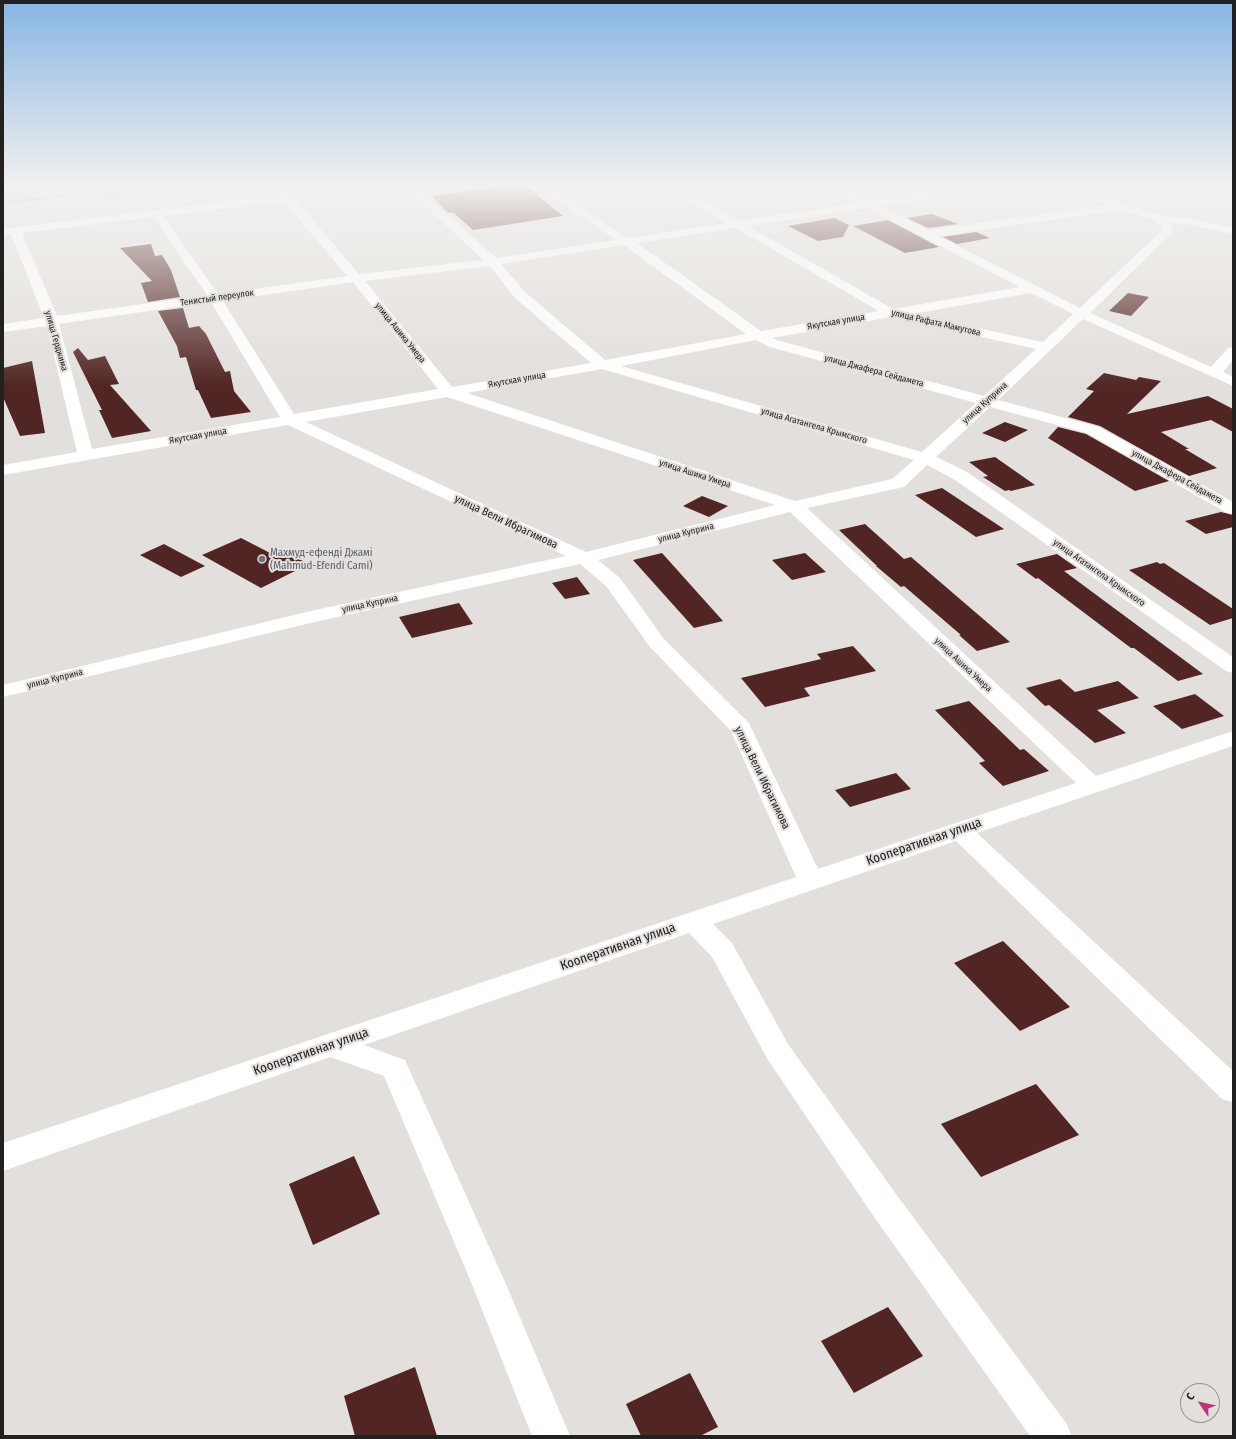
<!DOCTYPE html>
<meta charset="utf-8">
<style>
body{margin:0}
#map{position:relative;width:1236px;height:1439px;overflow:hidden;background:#e3dfdc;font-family:"Fira Sans Condensed",sans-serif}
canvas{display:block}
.frame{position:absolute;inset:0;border:4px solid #232120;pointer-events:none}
.north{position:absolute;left:1180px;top:1383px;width:40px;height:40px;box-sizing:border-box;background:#e3dfdc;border:1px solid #969391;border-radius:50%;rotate:304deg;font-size:11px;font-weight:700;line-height:16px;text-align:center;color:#232120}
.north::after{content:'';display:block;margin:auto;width:14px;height:18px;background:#b9357b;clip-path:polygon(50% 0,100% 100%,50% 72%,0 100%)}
</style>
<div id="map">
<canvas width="1236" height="1439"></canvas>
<div class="frame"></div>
<div class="north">С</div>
</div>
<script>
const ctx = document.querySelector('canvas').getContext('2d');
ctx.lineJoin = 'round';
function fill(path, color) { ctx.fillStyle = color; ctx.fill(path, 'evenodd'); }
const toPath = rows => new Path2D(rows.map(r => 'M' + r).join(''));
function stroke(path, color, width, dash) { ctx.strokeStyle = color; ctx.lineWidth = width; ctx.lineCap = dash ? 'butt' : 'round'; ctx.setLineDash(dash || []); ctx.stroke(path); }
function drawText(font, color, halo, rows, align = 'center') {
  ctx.font = font + ' "Fira Sans Condensed",sans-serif'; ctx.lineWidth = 4; ctx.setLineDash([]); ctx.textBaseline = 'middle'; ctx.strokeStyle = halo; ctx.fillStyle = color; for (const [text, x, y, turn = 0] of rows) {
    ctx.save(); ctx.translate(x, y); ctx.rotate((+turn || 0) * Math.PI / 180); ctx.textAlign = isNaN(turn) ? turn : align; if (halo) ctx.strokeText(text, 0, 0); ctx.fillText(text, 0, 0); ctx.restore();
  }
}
fill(toPath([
 [3,184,31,184,34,201,3,204],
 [99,184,228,184,104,199]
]), '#b3d5c0');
fill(toPath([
 [518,184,531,190,563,216,473,230,454,213,448,213,432,196],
 [932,214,958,224,928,228,907,218],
 [834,218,849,225,843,237,818,241,788,226],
 [888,220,920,237,939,247,905,253,853,226],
 [976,232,990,238,957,244,943,237],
 [151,244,155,256,162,255,171,270,180,297,148,302,141,283,152,281,120,248],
 [1128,293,1149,297,1131,316,1109,311],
 [183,308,189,328,199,326,206,334,225,372,230,371,234,391,251,412,211,418,198,390,196,390,186,357,180,358,177,346,158,311],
 [78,348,88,360,105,356,119,384,110,385,151,431,112,438,99,410,102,410,73,352],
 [32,361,45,433,20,436,3,397,3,368],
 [1104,373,1136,380,1139,377,1161,381,1127,414,1208,396,1233,409,1233,432,1211,420,1161,432,1189,449,1185,449,1217,468,1189,476,1100,426,1068,417,1094,391,1086,389],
 [1005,422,1028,430,1005,442,982,433],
 [1058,427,1086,434,1169,481,1135,491,1048,438],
 [995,457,1035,485,1011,491,1009,490,1005,491,983,477,988,476,969,462],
 [942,488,948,492,1004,529,976,537,915,495],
 [702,496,728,506,709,517,683,506],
 [1221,512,1233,515,1233,527,1206,534,1185,521],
 [865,524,904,559,911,557,1010,642,977,651,959,635,961,635,904,586,901,587,876,566,877,566,839,530],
 [241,538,272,554,281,550,309,564,261,588,202,555],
 [164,544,205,566,181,577,140,555],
 [662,553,723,621,694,628,633,560],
 [805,553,826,572,792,580,772,560],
 [1057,554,1077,568,1064,571,1203,674,1178,681,1134,648,1131,648,1038,578,1036,579,1016,564],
 [1157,562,1160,564,1164,563,1233,609,1233,618,1210,625,1129,570],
 [577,577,590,594,565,599,552,583],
 [459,603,473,624,412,638,399,617],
 [853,646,876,671,804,688,810,696,765,707,741,678,821,659,817,654],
 [1060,679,1075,692,1118,681,1139,698,1097,710,1126,733,1095,743,1049,705,1045,706,1026,688],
 [1195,694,1224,716,1182,729,1153,706],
 [969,701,1020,750,1024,749,1049,771,1003,786,979,763,985,761,935,710],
 [896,773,911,789,850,807,835,790],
 [1003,941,1070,1007,1020,1031,954,963],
 [1036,1084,1079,1135,981,1177,941,1124],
 [354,1156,380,1214,313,1245,289,1184],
 [888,1307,923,1356,854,1393,821,1341],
 [415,1367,437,1436,355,1436,344,1396],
 [690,1373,718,1427,700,1436,641,1436,626,1404]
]), '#512523');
stroke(toPath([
 [3,203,163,184]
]), '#84817f', 1.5, [2, 1]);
fill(toPath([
 [367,184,399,184,394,187,295,199,359,274,483,260,402,184,413,184,496,258,616,240,534,184,546,184,628,238,726,223,662,184,675,184,739,221,857,203,821,184,835,184,870,201,980,184,1007,184,1002,187,880,206,928,230,1110,205,1063,186,1062,184,1077,184,1125,204,1161,216,1186,218,1233,228,1233,234,1186,224,1171,223,1173,232,1171,234,1090,313,1211,367,1228,348,1233,347,1233,360,1223,372,1233,377,1233,386,1083,319,998,400,1099,427,1233,502,1233,514,1227,513,1087,433,990,407,936,457,967,472,1233,657,1233,673,1226,671,955,480,927,465,904,487,807,508,1096,776,1233,731,1233,746,977,833,1233,1071,1233,1102,1222,1099,956,841,713,924,732,943,788,1044,896,1194,1066,1423,1072,1436,1030,1436,872,1214,768,1060,712,957,689,933,364,1045,405,1060,505,1282,570,1436,532,1436,471,1282,384,1076,330,1057,3,1171,3,1143,796,877,731,731,650,647,606,586,580,564,315,622,3,697,3,685,315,610,566,556,288,425,3,475,3,465,77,452,47,326,3,332,3,324,44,318,11,234,3,235,3,229,367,184],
 [284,201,347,276,218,294,163,216,284,201],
 [867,208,921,236,1020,287,893,309,748,226,867,208],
 [1122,210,1156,221,1161,226,1161,231,1080,308,938,236,1122,210],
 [153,217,207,295,57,316,22,233,153,217],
 [736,228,879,311,761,331,637,243,736,228],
 [624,245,746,334,605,360,525,292,501,264,624,245],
 [490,266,515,298,591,363,452,387,365,281,490,266],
 [353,282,438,389,294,414,223,301,353,282],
 [1031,293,1073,314,1043,342,912,314,1031,293],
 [211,302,280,417,92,449,59,324,211,302],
 [891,317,1036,349,984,396,780,341,772,338,891,317],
 [756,340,770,347,976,403,922,452,621,366,756,340],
 [602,369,914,460,892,479,795,501,467,393,602,369],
 [447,397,775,505,586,552,306,422,447,397],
 [790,512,1076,783,818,869,749,723,664,639,620,578,598,560,790,512]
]), '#fff');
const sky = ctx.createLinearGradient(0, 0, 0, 386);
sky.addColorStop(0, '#87b5e4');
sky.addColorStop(0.48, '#f2f1ef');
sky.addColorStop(1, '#f2f1ef00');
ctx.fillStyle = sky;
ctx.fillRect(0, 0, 1236, 386);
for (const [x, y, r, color] of [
 [262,559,4,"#6b7280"]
]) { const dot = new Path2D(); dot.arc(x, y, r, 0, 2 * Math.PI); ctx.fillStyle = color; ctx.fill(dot); stroke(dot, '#e3dfdc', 1.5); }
drawText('9px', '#232120', '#e3dfdc', [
 ["Тенистый переулок",217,298,-8],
 ["Якутская улица",836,322,-10],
 ["улица Рафата Мамутова",936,323,13],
 ["улица Ашика Умера",400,333,51],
 ["улица Герджима",56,341,74],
 ["улица Джафера Сейдамета",874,371,15],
 ["Якутская улица",517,380,-10],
 ["улица Куприна",985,403,-42],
 ["улица Агатангела Крымского",814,426,16],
 ["Якутская улица",198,436,-10],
 ["улица Ашика Умера",695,474,18],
 ["улица Джафера Сейдамета",1177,477,29],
 ["улица Куприна",686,533,-14],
 ["улица Агатангела Крымского",1099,573,35],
 ["улица Куприна",370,604,-12],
 ["улица Ашика Умера",963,665,43],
 ["улица Куприна",55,679,-14]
]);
drawText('11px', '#232120', '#e3dfdc', [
 ["улица Вели Ибрагимова",506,522,25],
 ["улица Вели Ибрагимова",762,778,64]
]);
drawText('11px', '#5b616d', '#e3dfdc', [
 ["Махмуд-ефенді Джамі",270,553],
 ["(Mahmud-Efendi Cami)",270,566]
], 'left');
drawText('13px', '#232120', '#e3dfdc', [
 ["Кооперативная улица",924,842,-19],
 ["Кооперативная улица",618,947,-19],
 ["Кооперативная улица",311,1052,-19]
]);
</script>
